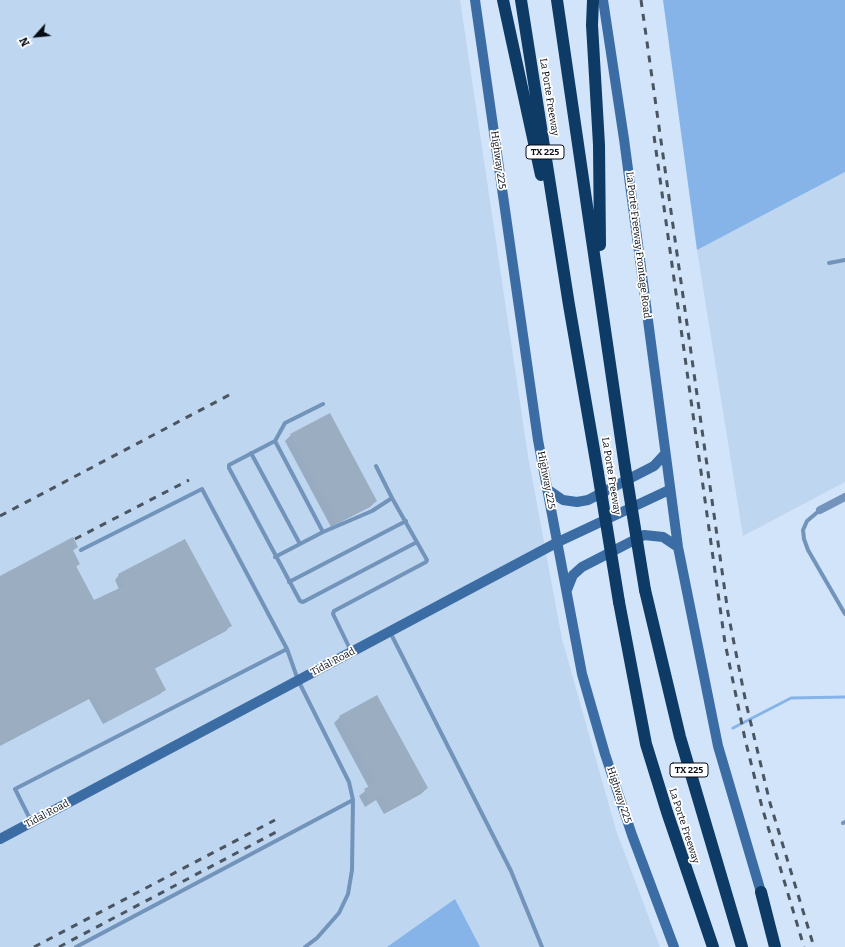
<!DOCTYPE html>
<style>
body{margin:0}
#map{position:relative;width:845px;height:947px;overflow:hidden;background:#d2e4fa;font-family:Bitter,serif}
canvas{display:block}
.north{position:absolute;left:16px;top:16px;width:40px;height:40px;-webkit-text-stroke:3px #fff;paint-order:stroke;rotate:243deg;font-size:11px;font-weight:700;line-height:16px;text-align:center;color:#070c14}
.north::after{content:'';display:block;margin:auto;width:14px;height:18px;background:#070c14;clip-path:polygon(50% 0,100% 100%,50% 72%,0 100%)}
</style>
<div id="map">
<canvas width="845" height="947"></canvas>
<div class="north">N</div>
</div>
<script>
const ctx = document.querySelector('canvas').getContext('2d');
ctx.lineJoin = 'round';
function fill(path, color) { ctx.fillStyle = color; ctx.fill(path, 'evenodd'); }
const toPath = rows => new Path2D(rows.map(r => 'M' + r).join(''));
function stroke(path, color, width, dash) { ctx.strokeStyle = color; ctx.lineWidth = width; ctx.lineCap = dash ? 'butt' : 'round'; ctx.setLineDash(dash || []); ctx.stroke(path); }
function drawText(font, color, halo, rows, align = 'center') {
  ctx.font = font + ' Bitter,serif'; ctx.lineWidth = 3.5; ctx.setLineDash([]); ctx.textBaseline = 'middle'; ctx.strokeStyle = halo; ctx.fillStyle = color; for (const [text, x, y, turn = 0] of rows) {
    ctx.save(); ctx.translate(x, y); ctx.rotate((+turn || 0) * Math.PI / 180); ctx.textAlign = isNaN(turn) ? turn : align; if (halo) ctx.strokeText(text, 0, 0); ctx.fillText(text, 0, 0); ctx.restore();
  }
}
fill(toPath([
 [0,0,460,0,528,456,562,639,616,830,660,947,0,947],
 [845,172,845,482,743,536,697,250]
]), '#bed6f0');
fill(toPath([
 [663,0,845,0,845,172,697,250],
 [455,899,480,947,387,947]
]), '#86b4e9');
fill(toPath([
 [291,435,376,501,370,507,331,527,285,441],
 [77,547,72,551,79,564,76,567,94,602,119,589,115,580,119,575,230,626,226,631,154,669,165,689,160,694,103,724,89,699,0,746,0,577],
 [340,717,427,788,421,794,384,814,376,800,365,807,359,796,369,788,334,723]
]), '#0003');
stroke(toPath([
 [733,728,791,698,845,697]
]), '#86b4e9', 3);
fill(toPath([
 [330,413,377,501,338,522,290,434],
 [73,537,78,547,73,550,80,564,76,566,94,600,124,586,118,574,185,539,232,626,154,667,166,690,107,721,94,695,0,745,0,576],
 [377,695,428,788,390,809,382,795,371,801,364,789,376,783,339,716]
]), '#9badc1');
stroke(toPath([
 [829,263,845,260],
 [275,441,285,423,323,404],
 [251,453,300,544],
 [820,510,807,521,803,530,804,539,808,550,845,614],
 [323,532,275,441,229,465,229,468,300,601,303,602,417,542],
 [275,557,323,532,372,511,392,498],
 [289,582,406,521],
 [390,632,511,871,542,947],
 [351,651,333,614,334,611,426,562,427,560,392,498,376,466],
 [31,821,15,789,287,649],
 [843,823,845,822],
 [76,947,353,800,349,782,298,680,287,649,202,489,81,550],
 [305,947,317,938,339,913,348,894,352,870,353,800]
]), '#7394ba', 4);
stroke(toPath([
 [820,510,845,497]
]), '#7394ba', 8);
stroke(toPath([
 [475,0,538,440,582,674,605,754,632,835,674,947],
 [603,0,624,139,678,547,718,746,763,899],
 [547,489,563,500,577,502,588,500,654,466,665,454],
 [567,590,573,575,582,567,644,535,663,537,678,547],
 [0,839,558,542,669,490]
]), '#3b6da4', 10);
stroke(toPath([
 [503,0,541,175],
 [521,0,569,305,598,473],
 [557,0,625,467],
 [593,0,592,25,599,145,600,245],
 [645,590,680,737,742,947],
 [619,602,646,744,667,812,713,947],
 [761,892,775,947]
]), '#0e3a66', 12);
stroke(toPath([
 [641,0,728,613,746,703,770,803,814,947],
 [654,136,725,643,745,739,762,807,804,947],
 [0,516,231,394],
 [75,539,189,480],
 [34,947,275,820],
 [59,947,280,830]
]), '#4b5561', 3, [7, 7]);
stroke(toPath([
 [625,467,645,590],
 [598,473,619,602]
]), '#0e3a66', 12);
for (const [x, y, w] of [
 [545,152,38],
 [689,770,38]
]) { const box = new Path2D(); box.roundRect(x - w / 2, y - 7, w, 14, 3); ctx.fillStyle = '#fff'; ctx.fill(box); stroke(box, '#070c14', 1); }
drawText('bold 9px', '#070c14', null, [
 ["TX 225",545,152],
 ["TX 225",689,770]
]);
drawText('10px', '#070c14', '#fff', [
 ["La Porte Freeway",549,97,81],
 ["Highway 225",498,160,82],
 ["La Porte Freeway Frontage Road",638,245,83],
 ["La Porte Freeway",611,476,81],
 ["Highway 225",546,480,79],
 ["Tidal Road",333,662,-28],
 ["Highway 225",619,795,72],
 ["Tidal Road",47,814,-28],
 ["La Porte Freeway",684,826,72]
]);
</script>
